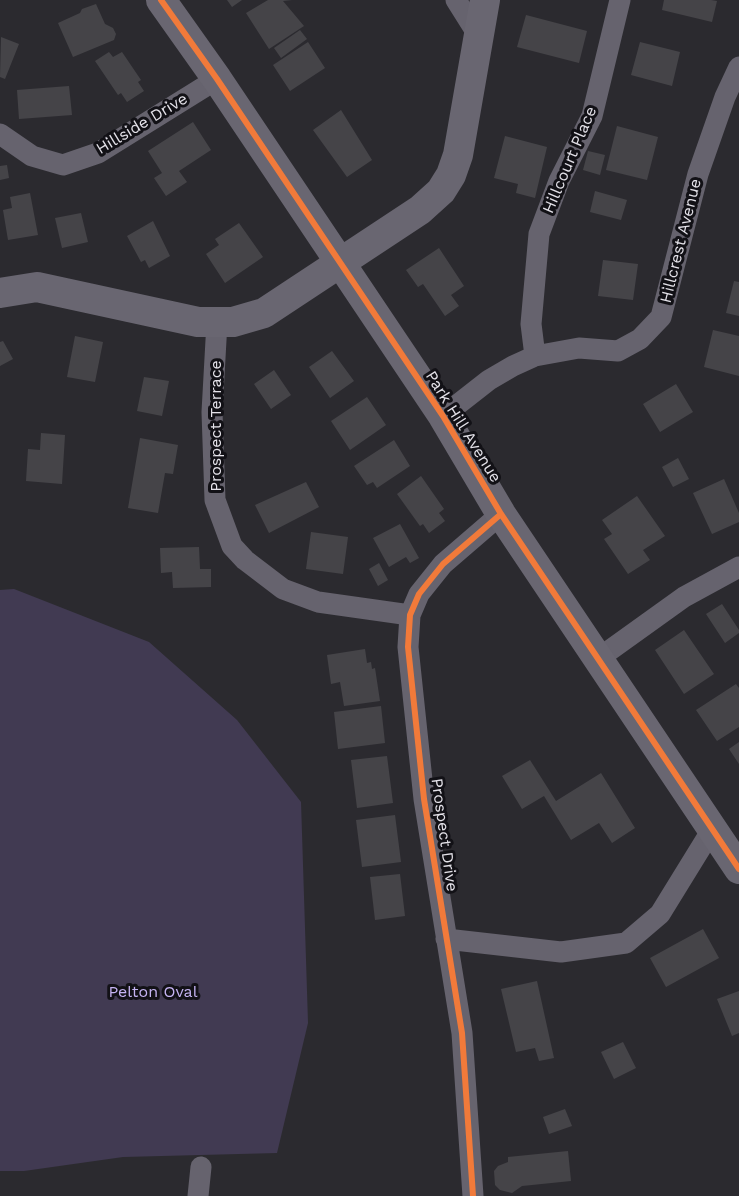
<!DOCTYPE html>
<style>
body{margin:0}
canvas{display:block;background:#2b2a2f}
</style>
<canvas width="739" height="1196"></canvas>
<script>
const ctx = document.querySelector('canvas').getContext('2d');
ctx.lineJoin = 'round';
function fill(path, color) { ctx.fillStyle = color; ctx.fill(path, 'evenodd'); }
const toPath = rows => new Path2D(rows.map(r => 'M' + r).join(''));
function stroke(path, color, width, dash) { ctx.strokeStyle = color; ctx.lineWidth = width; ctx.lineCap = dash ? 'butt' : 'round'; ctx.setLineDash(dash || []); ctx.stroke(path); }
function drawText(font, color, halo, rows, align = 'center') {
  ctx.font = font + ' "Work Sans",sans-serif'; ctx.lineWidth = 6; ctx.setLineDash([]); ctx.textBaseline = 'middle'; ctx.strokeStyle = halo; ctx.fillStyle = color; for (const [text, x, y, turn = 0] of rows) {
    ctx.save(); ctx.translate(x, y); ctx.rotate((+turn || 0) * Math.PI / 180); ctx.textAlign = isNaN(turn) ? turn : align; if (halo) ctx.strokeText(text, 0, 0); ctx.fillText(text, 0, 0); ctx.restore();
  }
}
fill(toPath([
 [14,589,149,642,237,720,301,802,308,1023,277,1153,123,1157,24,1171,0,1171,0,590]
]), '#413a52');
fill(toPath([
 [227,0,242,0,232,7],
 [268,0,292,0,283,1,304,26,269,49,246,13],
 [664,0,711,0,717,1,712,22,662,10],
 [96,4,105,24,113,28,116,34,114,40,73,57,58,23,80,13,82,9],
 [526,15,587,31,579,63,517,47],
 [300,30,307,39,281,58,274,48],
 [1,37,19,44,5,79,0,77],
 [308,42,325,68,290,91,273,65],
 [640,42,680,52,672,86,631,75],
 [109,52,113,57,122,52,141,80,138,82,144,91,127,102,121,93,118,95,95,61],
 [69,86,72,115,19,119,17,90],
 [341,110,372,160,347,177,313,130],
 [193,122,211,150,179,171,187,182,166,196,154,178,162,173,148,151],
 [617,126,658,137,647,180,606,170],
 [505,136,547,147,535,198,516,193,518,184,494,178],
 [588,151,605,155,600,175,583,170],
 [7,165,9,178,0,180,0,166],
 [595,191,627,200,621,220,590,212],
 [30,193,38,235,8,240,3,210,12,208,10,197],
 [81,213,88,242,62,248,55,218],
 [153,221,170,256,149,268,145,260,141,262,127,236],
 [239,223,263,257,225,283,206,254,219,245,215,239],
 [439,248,464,286,451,295,459,306,445,316,423,284,418,287,406,270],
 [603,260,638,264,633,300,598,296],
 [734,281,739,282,739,316,726,313],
 [713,330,739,336,739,376,704,367],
 [75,336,103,342,95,382,67,377],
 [3,341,13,359,0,366,0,342],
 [332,351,354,381,330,398,309,367],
 [274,370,291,395,271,409,254,384],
 [144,377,169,381,162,416,137,411],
 [676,384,693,412,660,432,643,404],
 [367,397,386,425,350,450,331,421],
 [41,433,65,435,62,484,26,481,28,449,40,450],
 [140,438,178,445,173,474,165,473,158,513,128,508],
 [394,440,410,466,377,488,373,482,367,485,354,466],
 [678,458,689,479,673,487,662,467],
 [421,476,444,509,439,513,445,521,429,533,423,524,420,526,397,494],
 [724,479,739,513,739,522,712,534,693,493],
 [306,482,319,507,269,533,255,505],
 [637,496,665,536,643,550,650,560,628,574,604,539,612,534,602,520],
 [400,524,419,558,410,563,406,557,389,567,373,538],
 [311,532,348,537,343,574,306,569],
 [199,547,200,569,211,569,211,587,173,588,172,572,161,573,160,548],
 [379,563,388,580,378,586,369,569],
 [722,604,739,630,739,633,725,643,706,614],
 [684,630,714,674,684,694,655,650],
 [365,649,367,663,371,662,372,669,375,668,380,701,344,706,340,682,331,684,327,655],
 [736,684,739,688,739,727,717,741,696,710],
 [381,706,385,743,338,749,334,712],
 [739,742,739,764,729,749],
 [387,756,393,803,357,808,351,760],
 [530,760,556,801,601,773,635,828,612,843,599,823,571,840,544,796,522,809,502,776],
 [395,815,401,862,362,867,356,820],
 [400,874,405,916,375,920,370,877],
 [703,929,719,958,666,987,650,958],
 [537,981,554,1058,539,1061,535,1048,516,1052,501,989],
 [739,991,739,1033,732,1036,717,999],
 [623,1042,636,1068,614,1079,601,1052],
 [565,1109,572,1126,549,1134,543,1117],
 [568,1151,571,1181,522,1186,512,1193,500,1190,495,1185,494,1171,498,1166,508,1162,508,1157]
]), '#454448');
stroke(toPath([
 [456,0,478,35],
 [0,134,32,156,63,165,98,153,217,79],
 [217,322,212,412,215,500,232,546,245,560,283,589,318,602,410,615],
 [535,356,531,324,539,234,559,181,592,116,620,0],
 [443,416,489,380,513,366,535,356,579,348,618,351,640,339,661,317,698,174,725,97,739,67],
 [599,658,684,597,739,567],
 [446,939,561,952,626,943,660,914,713,828],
 [198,1196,201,1167],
 [473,1196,462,1033,424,799,408,647,410,615,419,594,443,564,501,514]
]), '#66636e', 21);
stroke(toPath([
 [161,0,217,79,443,416,501,514,739,869],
 [0,293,37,287,198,322,233,322,264,313,420,210,441,191,451,175,458,155,485,0]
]), '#696671', 30);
stroke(toPath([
 [161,0,217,79,443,416,501,514,739,869],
 [473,1196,462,1033,424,799,408,647,410,615,419,594,443,564,501,514]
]), '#f17a3a', 6);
drawText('16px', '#e4e2e9', '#121116', [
 ["Hillside Drive",142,124,-31],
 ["Hillcourt Place",570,160,-67],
 ["Hillcrest Avenue",681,241,-76],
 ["Prospect Terrace",216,426,-90],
 ["Park Hill Avenue",463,427,58],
 ["Prospect Drive",444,835,82]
]);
drawText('16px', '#c5b3f2', '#121116', [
 ["Pelton Oval",153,992]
]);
</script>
